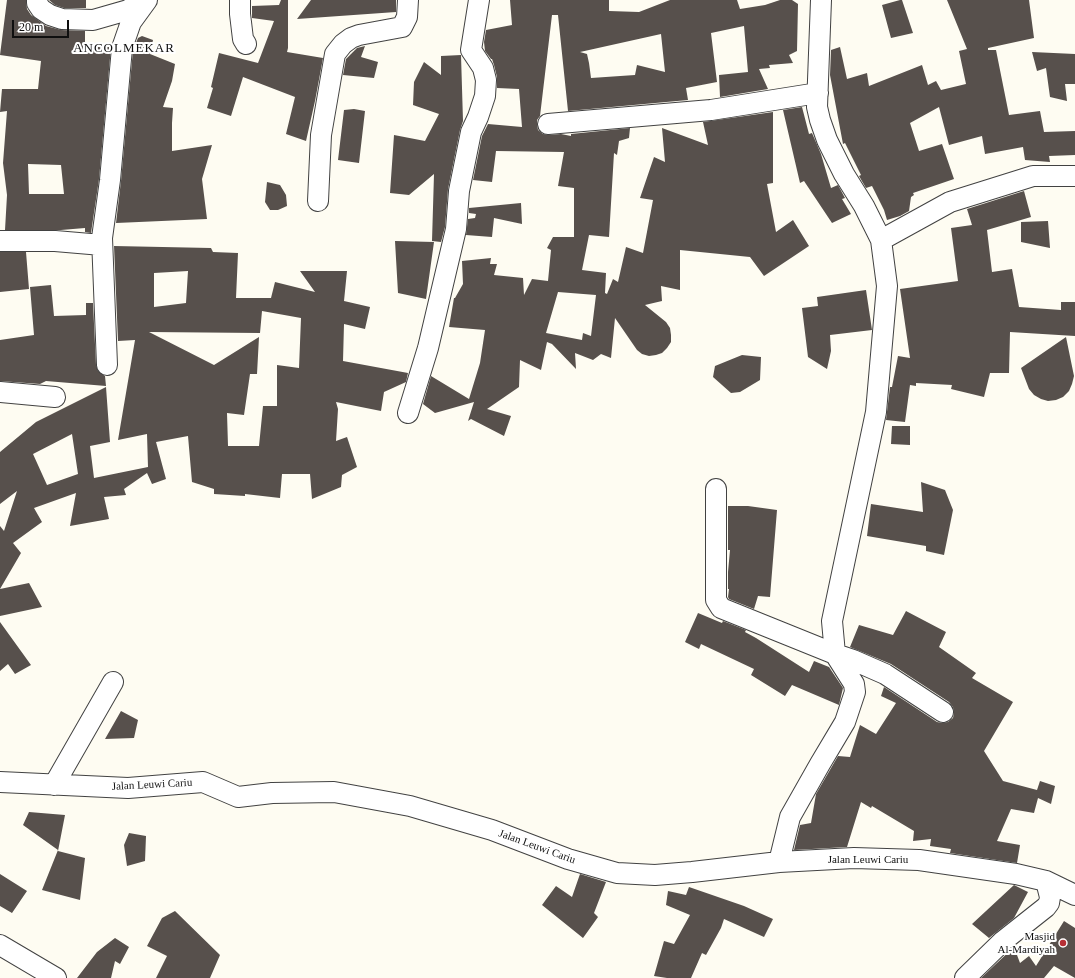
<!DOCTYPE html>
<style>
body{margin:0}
#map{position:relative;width:1075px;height:978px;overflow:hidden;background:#fefcf2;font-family:"Times New Roman",serif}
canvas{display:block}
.scale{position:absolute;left:12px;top:20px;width:57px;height:18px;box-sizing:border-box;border:2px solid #0f0f0f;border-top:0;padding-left:5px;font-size:12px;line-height:14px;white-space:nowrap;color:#0f0f0f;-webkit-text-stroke:3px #fff;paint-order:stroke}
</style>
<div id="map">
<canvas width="1075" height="978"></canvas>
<div class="scale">20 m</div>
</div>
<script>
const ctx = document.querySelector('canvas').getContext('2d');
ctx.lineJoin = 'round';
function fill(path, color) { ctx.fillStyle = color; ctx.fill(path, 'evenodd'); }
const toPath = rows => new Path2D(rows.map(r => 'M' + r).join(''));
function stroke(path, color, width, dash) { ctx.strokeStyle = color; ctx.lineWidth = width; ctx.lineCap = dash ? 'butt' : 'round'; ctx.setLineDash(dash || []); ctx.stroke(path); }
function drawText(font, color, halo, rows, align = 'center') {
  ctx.font = font + ' "Times New Roman",serif'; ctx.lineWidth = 4; ctx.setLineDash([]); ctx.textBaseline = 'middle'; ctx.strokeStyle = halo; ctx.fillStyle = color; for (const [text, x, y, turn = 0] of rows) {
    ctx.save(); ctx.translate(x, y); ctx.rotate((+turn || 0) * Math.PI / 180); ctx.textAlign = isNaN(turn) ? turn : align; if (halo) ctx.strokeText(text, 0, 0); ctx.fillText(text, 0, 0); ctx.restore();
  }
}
fill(toPath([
 [7,0,26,0,27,9,31,15,46,26,61,30,85,31,85,47,111,47,99,179,91,233,85,232,85,228,61,230,5,230,7,195,3,163,7,111,0,112,2,89,38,89,41,61,0,55],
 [28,164,61,165,64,194,29,194],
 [49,0,86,0,86,8,64,8,55,5],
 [281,0,288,0,288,48,287,52,323,58,315,101,306,141,286,134,295,97,243,77,231,116,207,108,213,88,211,87,219,53,258,63,274,21,252,18,252,6,279,5],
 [311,0,396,0,396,12,297,19],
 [510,0,609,0,609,11,639,12,670,0,737,0,740,9,765,5,780,0,792,0,798,4,797,51,789,55,793,63,769,65,770,68,759,69,768,89,720,97,719,75,748,72,744,26,711,33,717,82,686,88,688,100,568,111,558,15,552,15,540,116,537,120,537,125,538,130,543,134,549,135,561,134,571,136,571,134,630,128,629,138,619,141,617,155,614,153,609,237,589,235,582,270,606,273,605,293,607,294,613,279,618,282,626,247,643,253,653,200,640,198,654,157,665,162,662,128,708,145,703,122,773,112,773,183,767,184,776,232,793,220,809,246,764,276,750,257,680,250,680,290,661,286,662,301,645,305,666,322,670,328,671,335,671,342,667,348,662,353,656,355,649,356,642,354,637,350,615,318,611,358,601,354,593,360,575,353,576,369,552,344,547,342,541,370,520,360,519,387,487,409,511,416,504,436,471,419,468,421,474,402,435,413,423,404,431,376,469,399,480,363,485,330,449,327,454,298,455,298,463,284,462,261,491,258,490,264,497,264,494,275,523,278,524,295,532,279,548,281,551,250,547,248,553,237,574,237,574,188,558,186,564,152,496,151,492,182,473,180,482,136,488,124,522,127,519,89,497,88,497,77,494,65,492,59,491,59,485,51,484,42,486,30,512,25],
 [661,34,665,72,637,65,635,75,591,78,589,63,587,54,580,52],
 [558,292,596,295,591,336,583,333,582,340,546,333],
 [900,0,902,0,913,33,891,38,882,5],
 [947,0,1029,0,1034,38,988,48,988,50,996,50,1009,115,1040,111,1044,132,1075,131,1075,155,1049,156,1050,162,1025,160,1023,147,985,154,982,136,949,145,939,107,910,123,919,151,942,144,954,179,913,193,914,195,911,197,909,211,900,216,887,220,884,210,872,186,866,188,859,176,861,175,845,143,843,144,830,75,831,50,840,47,847,79,867,73,869,86,922,65,928,85,936,81,941,90,966,84,959,51,967,49],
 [142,36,153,40,150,54,175,64,172,81,163,107,173,108,172,123,172,151,212,145,202,179,207,219,116,223,121,181,133,50,138,38],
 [365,46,361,57,378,62,374,78,343,75,346,59,357,48],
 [1032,52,1075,54,1075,84,1065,84,1067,101,1050,97,1046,68,1037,71],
 [461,55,463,121,460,130,448,189,445,227,441,242,432,241,434,174,409,195,390,193,394,135,425,141,439,114,413,105,414,82,424,62,441,75,441,56],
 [802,107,809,134,812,133,821,154,831,188,838,185,845,198,842,199,851,214,832,223,804,181,800,183,783,110],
 [354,109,365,111,359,163,338,160,344,110],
 [267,182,280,185,286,195,287,206,278,210,270,210,265,202],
 [1024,191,1031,217,987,230,992,272,1012,269,1019,307,1061,310,1061,302,1075,302,1075,336,1010,332,1009,373,990,373,984,397,951,389,952,385,916,383,916,386,910,385,905,422,886,420,890,387,892,387,898,356,910,358,900,289,958,281,951,228,972,225,967,209],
 [521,203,522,224,494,218,492,237,466,235,468,219,475,218,476,214,469,213,469,208],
 [1048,221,1050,248,1021,242,1021,222],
 [395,241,434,242,426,299,398,293],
 [114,246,211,248,213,252,238,253,236,298,271,298,275,282,315,292,300,271,347,271,344,301,370,307,365,329,344,324,343,361,408,373,406,382,384,392,381,411,336,402,338,409,336,441,347,437,357,467,342,475,341,487,312,499,310,474,282,474,280,498,245,494,245,496,214,494,214,489,192,482,188,436,156,442,166,479,152,484,147,473,124,489,126,495,104,497,109,519,70,526,76,493,34,508,42,522,13,543,21,553,0,589,29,583,42,607,0,616,0,526,4,531,17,491,0,504,0,452,36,422,106,387,110,442,90,446,94,478,148,467,147,434,118,440,135,340,118,341],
 [188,271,186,303,154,307,154,273],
 [262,311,301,318,299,368,277,365,277,406,263,406,259,446,228,446,227,413,244,415,250,374,257,374,259,337,214,365,149,332,260,333],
 [72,434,78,474,47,485,33,454],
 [0,252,26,252,29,289,0,292],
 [51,285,54,316,86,315,86,303,93,303,96,365,98,371,105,376,106,386,46,381,40,384,0,381,0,340,34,335,30,287],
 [866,290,872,330,830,335,831,351,827,369,808,357,802,308,818,306,817,297],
 [1066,337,1074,376,1072,384,1069,391,1063,397,1056,400,1048,401,1041,399,1034,395,1029,389,1021,368],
 [742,355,761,357,760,380,740,392,731,393,713,377,715,366],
 [892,426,910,426,910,445,891,444],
 [921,482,945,490,953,510,944,555,926,551,926,546,867,536,871,504,923,512],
 [728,506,748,506,777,510,770,597,758,596,754,609,729,599,728,597,729,589,728,589,728,572,730,550,728,550],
 [906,611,946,632,939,647,976,673,972,678,1013,702,984,751,1003,781,1037,790,1040,781,1055,786,1051,804,1038,798,1034,813,1011,809,997,841,1020,845,1017,863,950,853,951,849,930,846,931,839,913,841,914,831,872,806,871,808,861,802,847,847,794,850,800,825,811,823,816,794,838,756,850,757,860,725,876,734,896,703,881,696,884,687,937,722,942,723,948,722,953,718,954,713,953,707,949,702,891,664,850,647,859,625,893,635],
 [698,613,722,623,723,621,746,630,745,632,756,638,809,672,814,661,829,667,843,688,839,705,792,685,785,696,751,675,754,669,701,644,699,649,685,642],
 [0,622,31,665,15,674,8,664,0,671],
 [121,711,138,720,134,738,105,739],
 [29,812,65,815,58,851,85,858,80,900,42,890,58,850,23,825],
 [129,833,146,836,145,861,127,866,124,845],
 [0,874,27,891,12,913,0,906],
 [580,874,606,882,594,913,598,917,583,938,542,905,556,886,572,897],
 [1014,885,1028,892,1014,918,989,938,972,924],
 [689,887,744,906,773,919,764,937,724,919,721,928,706,955,702,953,691,978,667,978,654,976,664,941,674,944,690,915,666,905,668,891,686,895],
 [175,911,220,955,210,978,156,978,167,956,147,946,162,918],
 [1064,921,1075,928,1075,978,1054,966,1044,978,981,978,1014,947,1020,963,1029,956,1036,966],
 [115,938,129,947,120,964,115,961,111,978,77,978,97,952]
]), '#57504c');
const minor = toPath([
 [37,0,37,3,41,9,50,15,62,19,93,20,128,10,144,0],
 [240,0,240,14,243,39,246,44],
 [548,124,711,110,818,93],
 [318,201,321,135,335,54,343,44,351,38,359,35,402,27,407,17,408,0],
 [881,240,950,202,1033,176,1075,176],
 [0,241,55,241,102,245],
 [107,365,102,238,110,180,122,48,131,22,147,0],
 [0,392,55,397],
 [408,413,428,348,456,229,459,191,471,132,478,117,485,96,486,80,483,68,471,50,479,0],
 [716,489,716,600,721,608,835,654,853,660,885,674,943,712],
 [0,782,128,788,203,782,238,797,272,793,334,792,410,806,492,830,568,859,617,873,655,875,692,872,779,862,854,858,919,860,1016,874,1046,881,1075,895],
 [54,785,113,682],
 [779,862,790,817,820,764,845,722,855,692,854,684,835,654,832,621,876,412,887,286,881,240,864,206,844,174,827,140,820,120,817,107,821,0],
 [0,945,56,978],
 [965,978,1003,941,1046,907,1049,903,1050,897,1046,881]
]);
stroke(minor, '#424242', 22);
stroke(minor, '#fff', 20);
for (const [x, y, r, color] of [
 [1063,943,4,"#b72f35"]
]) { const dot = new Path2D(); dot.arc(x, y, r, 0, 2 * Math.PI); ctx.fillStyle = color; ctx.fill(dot); stroke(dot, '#fff', 1.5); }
drawText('11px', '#0f0f0f', '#fff', [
 ["Jalan Leuwi Cariu",152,785,-3],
 ["Jalan Leuwi Cariu",537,847,20],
 ["Jalan Leuwi Cariu",868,860]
]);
drawText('11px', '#0f0f0f', '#fff', [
 ["Masjid",1055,937],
 ["Al-Mardiyah",1055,950]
], 'right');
ctx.letterSpacing = '1px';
drawText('13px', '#0f0f0f', '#fff', [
 ["ANCOLMEKAR",124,49]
]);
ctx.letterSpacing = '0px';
</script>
